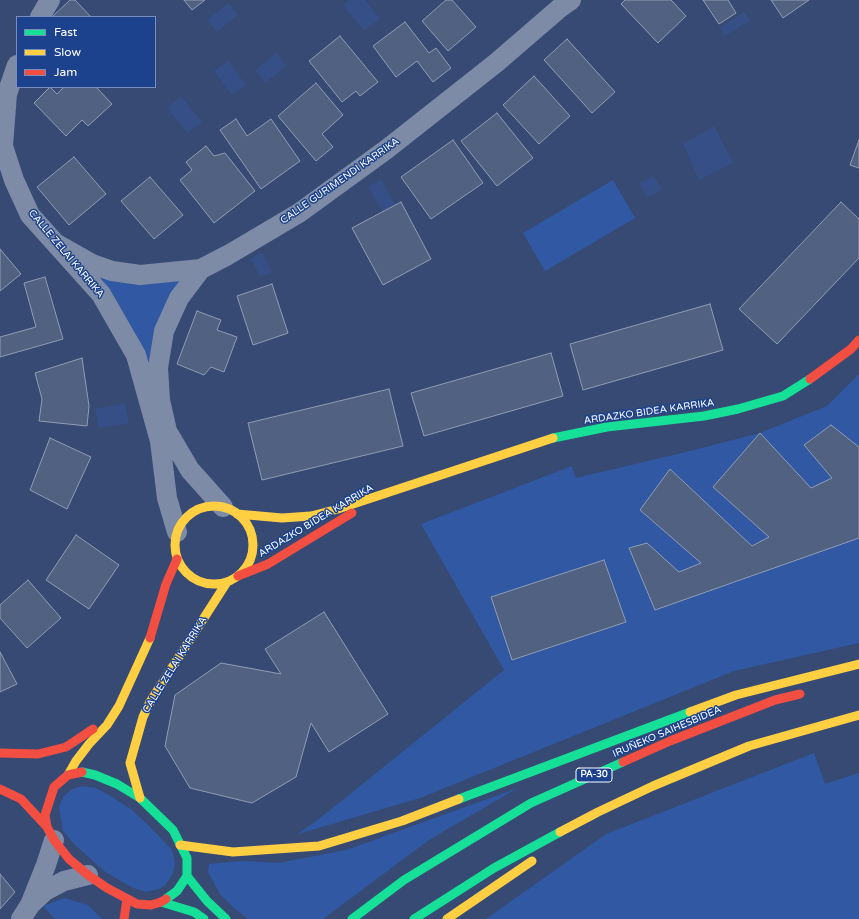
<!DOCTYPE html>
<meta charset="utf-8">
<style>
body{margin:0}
#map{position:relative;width:859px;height:919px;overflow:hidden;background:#364a73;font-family:"Varela Round",sans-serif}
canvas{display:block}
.legend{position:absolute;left:16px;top:16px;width:140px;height:72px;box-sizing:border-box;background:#1c428d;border:1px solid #778ebb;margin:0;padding:5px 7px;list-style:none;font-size:12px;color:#fff}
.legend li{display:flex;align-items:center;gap:8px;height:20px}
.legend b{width:20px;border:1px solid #778ebb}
</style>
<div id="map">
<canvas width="859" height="919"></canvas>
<ul class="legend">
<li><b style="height:5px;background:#16e098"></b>Fast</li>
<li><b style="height:5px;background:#ffcf43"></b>Slow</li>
<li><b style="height:5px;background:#f24e42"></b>Jam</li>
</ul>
</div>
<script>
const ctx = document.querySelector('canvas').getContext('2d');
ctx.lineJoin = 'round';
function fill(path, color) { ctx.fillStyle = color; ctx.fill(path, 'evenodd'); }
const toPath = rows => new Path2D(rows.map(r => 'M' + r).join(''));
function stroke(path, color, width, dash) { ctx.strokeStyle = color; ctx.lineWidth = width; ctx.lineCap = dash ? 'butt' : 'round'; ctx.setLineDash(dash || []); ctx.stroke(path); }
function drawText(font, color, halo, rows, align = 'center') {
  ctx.font = font + ' "Varela Round",sans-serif'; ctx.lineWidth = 3; ctx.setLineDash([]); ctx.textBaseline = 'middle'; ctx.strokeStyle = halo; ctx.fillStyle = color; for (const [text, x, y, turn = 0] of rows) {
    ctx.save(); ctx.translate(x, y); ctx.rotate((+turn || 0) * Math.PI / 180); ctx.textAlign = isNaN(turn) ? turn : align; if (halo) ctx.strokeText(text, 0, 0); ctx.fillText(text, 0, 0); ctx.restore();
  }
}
fill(toPath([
 [613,180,635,218,545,271,523,233],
 [95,272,185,278,151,375],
 [859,374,859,643,734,671,420,798,298,834,324,815,504,670,421,524,572,466,576,478,690,451,760,433,827,406],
 [814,753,825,784,859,773,859,919,486,919,606,834],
 [82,786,96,788,112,797,132,810,150,827,172,850,175,862,173,874,165,885,159,889,146,892,131,887,104,871,75,845,63,831,59,807,63,797,72,789],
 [518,788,429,840,323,919,248,919,234,908,220,894,208,872,209,864,243,861,278,863,346,850],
 [64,898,88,905,102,919,55,919,43,906]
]), '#3058a3');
fill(toPath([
 [350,0,365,0,380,19,364,31,343,5],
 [229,3,238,15,217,32,207,20],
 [744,12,750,20,725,36,720,28],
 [276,53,286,66,265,83,255,70],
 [228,61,246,85,232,95,214,71],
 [181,96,202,122,188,133,167,108],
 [714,126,733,163,699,180,683,144],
 [653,176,662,189,647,198,639,183],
 [381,179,395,205,383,212,368,187],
 [262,252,272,272,260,277,251,258],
 [125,403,129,423,99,428,95,409]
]), '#365087');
const building = toPath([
 [70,0,75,0,91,17,52,17,70,0],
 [184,0,205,0,192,10,184,0],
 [446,0,452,0,476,27,448,51,422,21,446,0],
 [625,0,671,0,686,16,658,43,621,4,625,0],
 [703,0,728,0,736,13,719,24,703,0],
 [771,0,809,0,783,18,771,0],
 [405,22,429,53,436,48,451,68,433,82,417,61,396,77,373,46,405,22],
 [340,36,378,82,360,96,356,91,342,102,309,61,340,36],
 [567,39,615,92,592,113,544,60,567,39],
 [534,76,570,116,539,144,503,105,534,76],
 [316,83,343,115,322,134,333,147,316,161,278,116,316,83],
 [50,87,57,94,64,87,96,87,112,104,88,126,82,120,66,136,34,103,50,87],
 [497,113,533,158,497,186,461,141,497,113],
 [236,119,247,136,271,119,300,161,261,189,220,130,236,119],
 [453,140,483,183,431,219,401,177,453,140],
 [859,140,859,168,850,165,859,140],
 [206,146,214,156,225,153,255,191,214,223,180,180,192,170,186,162,206,146],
 [74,157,106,194,69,225,37,187,74,157],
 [150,177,183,215,154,239,121,201,150,177],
 [401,202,431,259,383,285,352,228,401,202],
 [841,202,859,219,859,258,777,344,739,309,841,202],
 [0,249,21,274,0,291,0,249],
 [45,277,63,339,0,357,0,337,36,327,24,283,45,277],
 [272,284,288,333,253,345,237,296,272,284],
 [710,304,723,350,583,390,570,344,710,304],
 [197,311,221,320,217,330,237,337,224,372,211,367,204,375,177,364,197,311],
 [551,353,563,396,424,436,411,393,551,353],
 [82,358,89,406,87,426,39,421,42,399,35,373,82,358],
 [389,389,403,446,262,480,248,423,389,389],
 [831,425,859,447,859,538,655,610,629,548,647,543,679,572,701,563,640,510,670,469,752,546,769,537,713,487,760,433,811,488,832,478,804,445,831,425],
 [50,438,91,457,67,509,30,490,50,438],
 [76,535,119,565,89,609,46,580,76,535],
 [604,560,626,622,512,660,491,597,604,560],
 [28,580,61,618,27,648,0,618,0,605,28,580],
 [324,612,388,714,329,752,311,723,296,777,252,803,190,788,165,746,175,695,221,663,281,674,265,649,324,612],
 [0,652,17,684,0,692,0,652],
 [0,874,15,892,0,909,0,874]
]);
fill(building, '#506181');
stroke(building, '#919db5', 1);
stroke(toPath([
 [40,17,50,0],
 [17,65,7,94,3,146,14,180,30,215,101,294,136,355,160,441,167,498,177,532],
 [55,243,92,264,112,271,140,275,201,269,228,255,299,213,387,149,496,63,561,7,571,0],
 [201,269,179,298,164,331,158,368,160,400,167,431,190,470,223,507],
 [31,904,45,891,64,881,88,875],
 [21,919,30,905,46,865,54,840]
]), '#7d8ba7', 20);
stroke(toPath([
 [553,438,607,427,704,416,738,409,783,396,810,379],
 [82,772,95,775,117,784,140,798,173,830,187,858,187,876,177,891,166,899],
 [459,799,690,712],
 [187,876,207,901,226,919],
 [161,902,194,912,204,919],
 [352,919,404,880,531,803,623,762],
 [414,919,494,868,560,832]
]), '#16e098', 9);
stroke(toPath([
 '175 545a39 39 0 1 1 78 0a39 39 0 1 1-78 0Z',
 [237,514,282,518,311,516,338,509,553,438],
 [690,712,736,695,859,664],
 [68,775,76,761,89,744,107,725,119,706,150,638],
 [140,798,130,763,143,717,150,702,227,582],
 [560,832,598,812,653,786,749,746,859,715],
 [180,845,233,852,319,846,402,821,459,799],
 [447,919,532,861]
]), '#ffcf43', 9);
stroke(toPath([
 [810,379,851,349,859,340],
 [238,576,268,564,352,513],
 [150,638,166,584,177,559],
 [0,753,38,754,66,747,93,729],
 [623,762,670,741,775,700,800,694],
 [82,772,68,775,54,787,45,815,47,827,54,840,69,859,88,875,107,888,137,904,151,905,161,902,166,899],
 [0,789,21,799,47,827],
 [124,919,127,899]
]), '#f24e42', 9);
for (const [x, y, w] of [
 [594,775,36]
]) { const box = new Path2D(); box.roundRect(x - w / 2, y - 7, w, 14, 3); ctx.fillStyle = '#1c428d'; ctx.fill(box); stroke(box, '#fff', 1); }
drawText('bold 9px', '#fff', null, [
 ["PA-30",594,775]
]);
drawText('10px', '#fff', '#1c428d', [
 ["CALLE GURIMENDI KARRIKA",340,181,-35],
 ["CALLE ZELAI KARRIKA",66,254,50],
 ["ARDAZKO BIDEA KARRIKA",649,412,-8],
 ["ARDAZKO BIDEA KARRIKA",316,521,-31],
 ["CALLE ZELAI KARRIKA",175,665,-58],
 ["IRUÑEKO SAIHESBIDEA",667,732,-23]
]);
</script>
